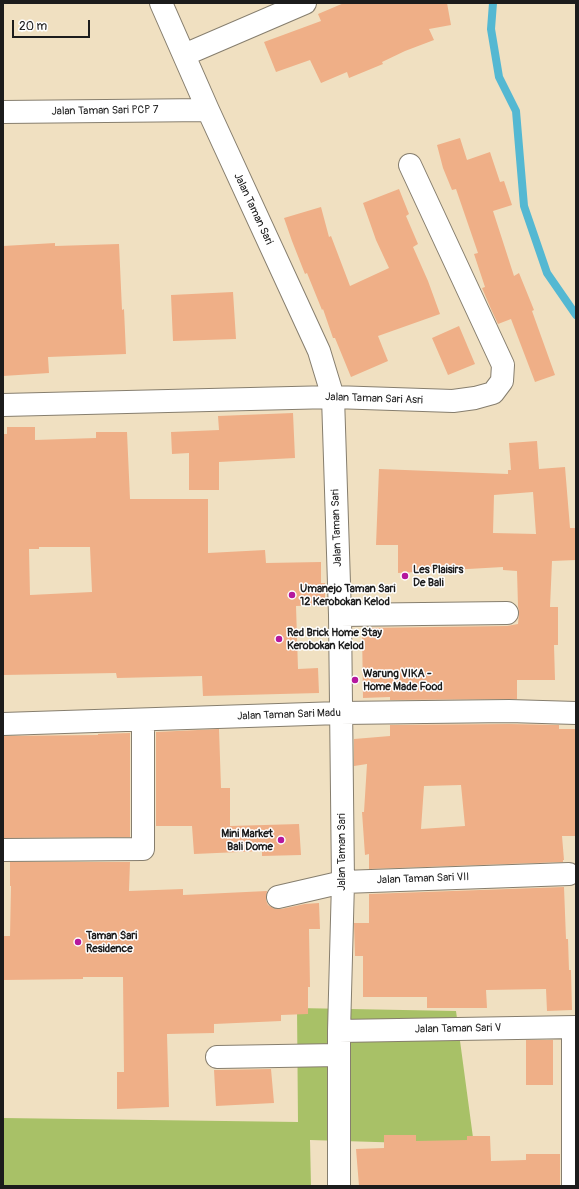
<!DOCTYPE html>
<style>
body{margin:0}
#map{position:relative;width:579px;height:1189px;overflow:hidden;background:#f0e0c1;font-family:Pangolin,sans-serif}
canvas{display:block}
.frame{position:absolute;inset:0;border:4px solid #1c1c1c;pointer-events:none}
.scale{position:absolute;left:12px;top:20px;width:78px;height:18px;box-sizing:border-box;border:2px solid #1c1c1c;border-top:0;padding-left:5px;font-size:12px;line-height:14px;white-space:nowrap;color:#1c1c1c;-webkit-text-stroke:3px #fff;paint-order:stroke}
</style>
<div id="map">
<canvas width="579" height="1189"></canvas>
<div class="frame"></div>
<div class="scale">20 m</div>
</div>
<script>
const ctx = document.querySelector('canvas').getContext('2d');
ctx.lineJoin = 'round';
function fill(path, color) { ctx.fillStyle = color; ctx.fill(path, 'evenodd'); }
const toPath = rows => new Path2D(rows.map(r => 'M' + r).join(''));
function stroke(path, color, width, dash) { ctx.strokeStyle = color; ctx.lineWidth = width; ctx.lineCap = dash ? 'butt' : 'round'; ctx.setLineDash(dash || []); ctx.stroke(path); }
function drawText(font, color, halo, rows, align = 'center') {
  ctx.font = font + ' Pangolin,sans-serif'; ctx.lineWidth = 3; ctx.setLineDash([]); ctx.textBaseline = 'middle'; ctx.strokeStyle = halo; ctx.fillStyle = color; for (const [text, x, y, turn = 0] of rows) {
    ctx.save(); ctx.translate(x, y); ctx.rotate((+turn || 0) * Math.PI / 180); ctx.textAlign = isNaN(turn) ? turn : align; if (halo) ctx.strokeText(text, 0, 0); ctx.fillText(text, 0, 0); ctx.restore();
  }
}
fill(toPath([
 [297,1008,456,1011,474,1145,310,1140,311,1186,3,1186,3,1118,298,1122]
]), '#a8c167');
stroke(toPath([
 [493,3,491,29,499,77,516,111,524,206,547,273,576,315]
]), '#54b8d2', 8);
fill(toPath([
 [344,3,447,3,451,25,429,29,434,40,405,51,382,62,383,64,349,78,347,72,321,83,310,60,276,72,264,42,321,21,318,14],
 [460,138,467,160,490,152,500,182,504,181,512,205,493,211,514,276,519,273,534,310,532,311,555,375,535,382,511,319,498,324,491,309,482,288,485,287,474,254,478,253,456,189,452,190,443,168,437,145],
 [399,189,409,214,406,216,418,244,413,247,428,281,440,314,378,336,388,361,351,377,335,338,333,338,323,309,322,310,307,273,305,274,292,241,284,218,321,207,329,237,331,236,350,286,389,268,376,240,363,203],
 [55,243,55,246,119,244,122,310,124,309,126,354,48,357,49,373,3,376,3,246],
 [233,292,236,339,173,341,171,295],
 [459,326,475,364,448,375,432,338],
 [293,413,295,458,219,462,219,490,189,490,189,453,172,454,171,432,219,430,218,416],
 [7,427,35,427,35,440,96,438,96,432,127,432,130,499,208,499,208,553,265,550,266,563,321,562,321,583,325,583,325,605,296,606,298,669,318,668,319,693,203,696,202,676,117,678,116,673,3,675,3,434,7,434],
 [39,547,90,547,92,592,30,595,29,549,39,549],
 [537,441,539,469,565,467,570,528,576,528,576,560,552,561,550,607,558,607,558,645,554,645,555,680,517,680,517,699,390,700,390,697,363,698,362,628,507,626,518,624,519,613,518,606,517,571,503,570,503,567,398,573,398,545,376,545,379,469,508,474,508,470,511,470,509,443],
 [533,492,536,534,493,533,494,495],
 [509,724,559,725,559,729,576,729,576,836,562,836,564,860,563,860,563,862,369,869,369,854,365,855,362,812,364,812,367,764,354,766,354,739,390,736,390,725],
 [461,785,465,826,421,829,424,786],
 [219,729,221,788,230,788,230,826,299,824,301,855,262,856,262,851,194,854,192,826,156,826,156,732],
 [130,733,130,837,3,838,3,736,98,735,98,734],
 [10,862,130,862,129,891,183,889,183,895,267,891,266,900,268,905,275,909,281,909,305,904,319,903,320,929,309,929,310,987,308,987,308,1014,281,1015,281,1021,214,1024,214,1033,167,1034,169,1107,117,1109,117,1072,124,1072,123,977,83,977,83,979,3,980,3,936,10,936,11,886,10,886],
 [564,887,566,939,568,939,569,970,571,970,572,1010,547,1011,546,989,486,990,487,1008,427,1008,427,997,363,997,363,956,355,956,354,923,369,923,369,894],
 [526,1040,553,1040,553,1085,526,1085],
 [271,1069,274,1103,216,1106,214,1070],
 [384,1135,416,1135,416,1141,467,1140,467,1136,490,1136,491,1161,526,1160,526,1154,560,1154,560,1186,359,1186,356,1149,384,1148]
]), '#efaf87');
const minor = toPath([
 [161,3,208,110,319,351,333,397,340,615,343,882,339,1031,339,1186],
 [184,55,305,3],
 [3,112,208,110],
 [3,405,333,397,453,401,475,398,493,393,502,381,503,365,410,165],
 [340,615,507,613],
 [3,724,340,713,509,711,576,713],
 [3,850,143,849,143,720],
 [278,897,343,882,569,874],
 [339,1031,576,1027],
 [217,1057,339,1055],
 [573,1186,573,1028]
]);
stroke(minor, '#867e6e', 24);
stroke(minor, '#fff', 22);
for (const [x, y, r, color] of [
 [405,576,4,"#b5179e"],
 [292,595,4,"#b5179e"],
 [279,639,4,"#b5179e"],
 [355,680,4,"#b5179e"],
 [281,840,4,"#b5179e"],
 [78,942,4,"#b5179e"]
]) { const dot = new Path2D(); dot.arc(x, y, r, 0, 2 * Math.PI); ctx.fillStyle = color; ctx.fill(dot); stroke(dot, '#fff', 1.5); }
drawText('11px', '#1c1c1c', '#fff', [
 ["Jalan Taman Sari PCP 7",105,111,-1],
 ["Jalan Taman Sari",253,209,65],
 ["Jalan Taman Sari Asri",374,399,2],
 ["Jalan Taman Sari",337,528,-92],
 ["Jalan Taman Sari Madu",289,715,-2],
 ["Jalan Taman Sari",342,852,-90],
 ["Jalan Taman Sari VII",423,879,-2],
 ["Jalan Taman Sari V",458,1029,-1]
]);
drawText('bold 11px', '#1c1c1c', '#fff', [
 ["Les Plaisirs",413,570],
 ["De Bali",413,583],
 ["Umanejo Taman Sari",300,589],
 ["12 Kerobokan Kelod",300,602],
 ["Red Brick Home Stay",287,633],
 ["Kerobokan Kelod",287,646],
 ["Warung VIKA -",363,674],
 ["Home Made Food",363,687],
 ["Mini Market",273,834,"right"],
 ["Bali Dome",273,847,"right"],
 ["Taman Sari",86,936],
 ["Residence",86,949]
], 'left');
</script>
